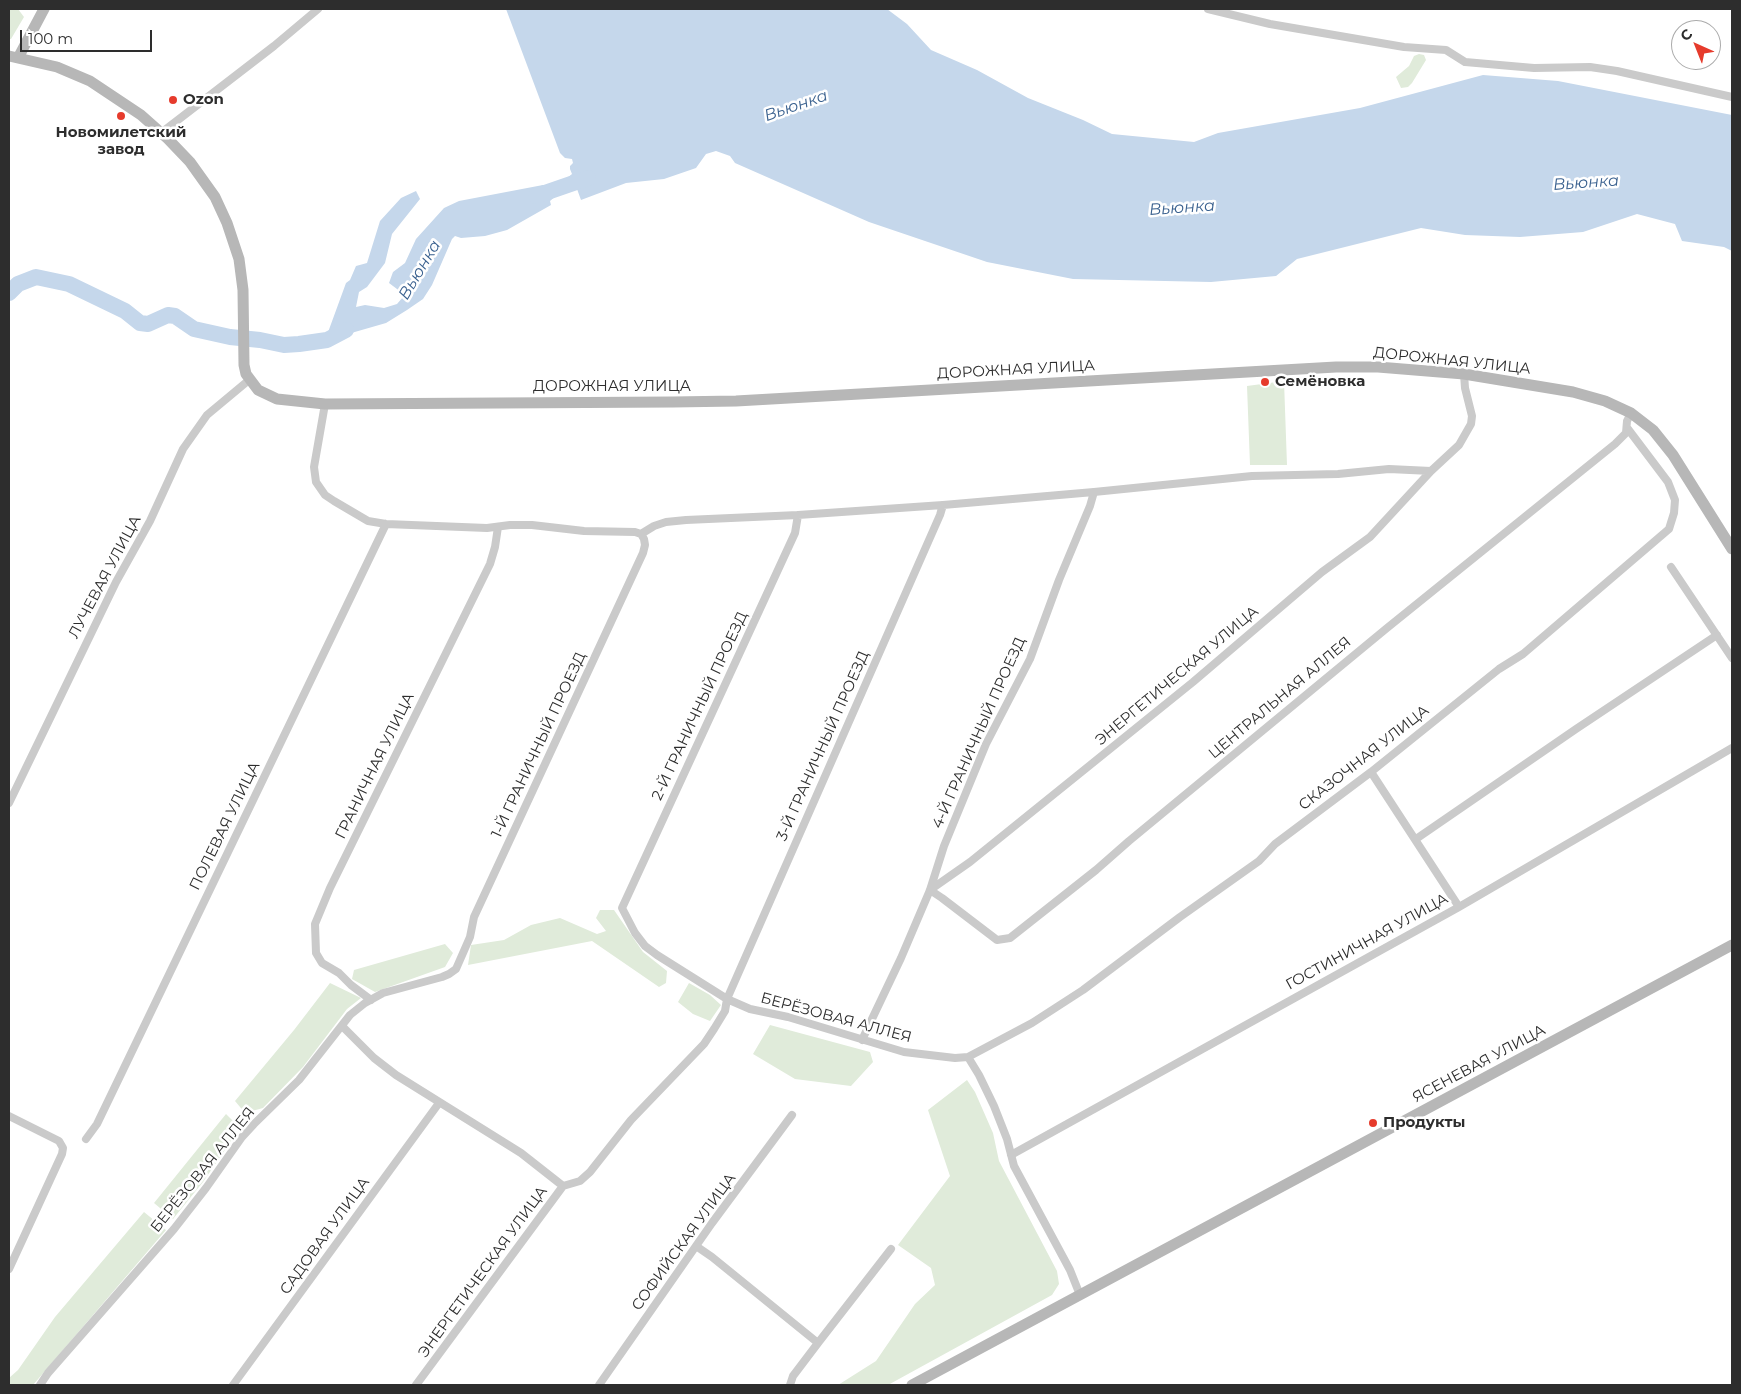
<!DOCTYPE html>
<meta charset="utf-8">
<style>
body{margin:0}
#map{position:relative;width:1741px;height:1394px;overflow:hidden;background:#fff;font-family:Montserrat,sans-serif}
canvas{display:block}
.frame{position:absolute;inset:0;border:10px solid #2d2d2d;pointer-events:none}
.north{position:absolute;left:1671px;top:20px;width:50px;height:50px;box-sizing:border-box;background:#fff;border:1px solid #ababab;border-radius:50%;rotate:316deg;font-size:14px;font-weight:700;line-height:20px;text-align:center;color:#2d2d2d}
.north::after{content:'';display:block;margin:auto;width:18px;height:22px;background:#e63b2c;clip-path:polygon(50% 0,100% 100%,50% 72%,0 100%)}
.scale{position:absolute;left:20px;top:30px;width:132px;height:22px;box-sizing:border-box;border:2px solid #2d2d2d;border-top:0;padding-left:6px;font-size:15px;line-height:18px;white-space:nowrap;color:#2d2d2d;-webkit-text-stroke:4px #fff;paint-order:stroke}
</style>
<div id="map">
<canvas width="1741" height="1394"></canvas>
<div class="frame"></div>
<div class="north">С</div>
<div class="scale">100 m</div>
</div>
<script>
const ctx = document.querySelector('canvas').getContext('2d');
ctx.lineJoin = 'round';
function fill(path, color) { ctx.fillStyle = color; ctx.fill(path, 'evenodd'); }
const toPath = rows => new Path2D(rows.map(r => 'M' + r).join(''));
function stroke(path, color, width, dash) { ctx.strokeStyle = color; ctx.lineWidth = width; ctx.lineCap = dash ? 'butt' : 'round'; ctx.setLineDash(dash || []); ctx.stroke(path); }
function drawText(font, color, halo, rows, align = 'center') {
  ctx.font = font + ' Montserrat,sans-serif'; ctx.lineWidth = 5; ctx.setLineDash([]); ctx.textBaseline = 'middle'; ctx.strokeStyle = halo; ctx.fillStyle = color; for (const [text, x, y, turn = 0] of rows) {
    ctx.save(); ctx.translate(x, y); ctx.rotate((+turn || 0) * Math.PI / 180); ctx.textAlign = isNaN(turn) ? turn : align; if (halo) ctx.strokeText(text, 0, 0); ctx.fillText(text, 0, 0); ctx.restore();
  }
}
fill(toPath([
 [9,9,18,9,24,17,11,39,9,39],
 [1419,54,1424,55,1426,60,1412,83,1408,87,1401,88,1396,77,1409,66,1414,56],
 [1284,381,1287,465,1250,465,1247,386],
 [600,910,614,910,643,952,667,971,666,983,659,987,592,941,468,965,471,945,504,940,531,925,560,918,597,934,606,931,596,918],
 [445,944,453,953,445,967,375,992,352,979,354,970],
 [330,983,361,998,347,1009,303,1067,263,1108,245,1113,235,1101,294,1030],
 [689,983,710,995,721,1005,710,1021,693,1014,678,1002],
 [770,1025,870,1052,873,1062,851,1086,795,1079,753,1054],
 [967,1080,975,1092,993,1133,999,1161,1057,1271,1059,1284,1052,1295,888,1385,838,1385,876,1361,915,1304,935,1285,931,1268,898,1245,950,1176,928,1110],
 [226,1114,234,1122,233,1138,203,1182,173,1219,154,1203],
 [144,1212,166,1230,33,1385,9,1385,9,1378,18,1370,55,1317]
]), '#e0ebda');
fill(toPath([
 [506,9,887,9,907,24,931,50,977,70,1028,98,1083,120,1112,134,1194,142,1218,133,1360,108,1483,75,1558,81,1732,115,1732,251,1724,247,1682,241,1675,224,1637,214,1583,232,1520,237,1465,235,1421,228,1297,259,1276,276,1211,282,1073,279,987,262,869,222,735,163,730,156,716,151,706,154,696,168,664,179,626,183,581,200,577,189,571,190,566,179,572,174,570,169,570,166,573,163,572,159,565,158,560,153],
 [553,184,557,195,550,201,551,205,507,230,485,236,461,238,455,236,452,239,432,285,423,299,407,310,386,323,327,340,327,335,346,283,350,280,356,266,367,263,380,221,401,198,416,191,420,199,392,234,385,263,367,287,359,292,356,307,365,305,384,308,397,304,403,297,401,292,389,283,393,272,405,263,416,239,444,208,459,201,543,185,544,187]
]), '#c5d7eb');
stroke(toPath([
 [536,196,588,178],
 [9,293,18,284,36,277,69,284,125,311,140,323,148,324,168,315,175,316,194,329,230,337,260,340,284,345,299,344,327,340,346,330]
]), '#c5d7eb', 16);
stroke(toPath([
 [1208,9,1270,24,1404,47,1446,50,1465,62,1534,68,1590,67,1617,71,1732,97],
 [161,133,274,46,318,9],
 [325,404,314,467,316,482,325,495,334,501,368,521,386,524,487,528,510,525,532,525,584,531,635,532,641,534],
 [1431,471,1370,537,1322,572,1193,682,970,862,930,890,942,898,997,940,1010,938,1096,870,1129,841,1387,628,1615,444,1626,433,1627,421,1631,413],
 [798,515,795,533,622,908,635,933,645,946,657,955,727,999,750,1009,788,1017,904,1052,955,1058,968,1057,1032,1023,1083,990,1180,917,1259,861,1275,844,1371,772,1499,669,1523,654,1669,529,1674,513,1675,500,1668,482,1628,429],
 [641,534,654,526,666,522,686,520,798,515,943,505,1094,492,1252,476,1338,474,1389,469,1431,471,1459,445,1471,424,1472,416,1465,388,1464,374],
 [1671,567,1732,658],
 [1371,772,1459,907],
 [9,803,116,582,150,521,183,449,207,415,249,380],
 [1416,839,1576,729,1717,635],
 [371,1000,351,985,339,973,322,963,316,953,315,924,330,888,490,564,495,547,498,527],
 [342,1026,374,1058,396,1075,521,1153,563,1186],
 [862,1040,901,958,930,890,944,846,986,744,1030,659,1059,580,1090,506,1094,492],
 [968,1057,979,1075,994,1106,1007,1139,1014,1166,1070,1270,1080,1295],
 [9,1116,59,1141,63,1148,62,1154,9,1269],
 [86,1139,97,1124,386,524],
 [1011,1155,1459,907,1732,748],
 [696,1246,712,1257,818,1343,793,1376,790,1385],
 [818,1343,891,1249],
 [40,1385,48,1373,174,1229,206,1188,242,1137,254,1124,299,1080,350,1015,365,1003,383,993,442,977,449,974,456,969,470,937,474,917,643,553,645,545,644,539,641,534],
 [233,1385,439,1103],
 [416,1385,563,1186,580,1181,590,1172,631,1120,704,1044,714,1029,725,1011,727,999,940,515,943,505],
 [599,1385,712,1223,792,1115]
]), '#cacaca', 8);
stroke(toPath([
 [9,56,57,67,90,81,141,115,168,139,190,162,215,197,227,223,239,259,243,290,244,365,246,374,258,390,277,399,325,404,673,402,736,401,1336,367,1378,367,1464,374,1573,392,1605,401,1631,413,1653,430,1673,455,1732,549],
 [18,58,44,9],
 [912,1385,1732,945]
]), '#b7b7b7', 11);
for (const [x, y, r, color] of [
 [173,100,5,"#e63b2c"],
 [121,116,5,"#e63b2c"],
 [1265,382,5,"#e63b2c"],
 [1373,1123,5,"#e63b2c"]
]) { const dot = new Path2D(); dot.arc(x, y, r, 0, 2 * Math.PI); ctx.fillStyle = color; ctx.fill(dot); stroke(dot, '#fff', 2); }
drawText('bold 15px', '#2d2d2d', '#fff', [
 ["Ozon",183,100],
 ["Новомилетский",121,133,"center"],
 ["завод",121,150,"center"],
 ["Семёновка",1275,382],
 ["Продукты",1383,1123]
], 'left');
drawText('15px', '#2d2d2d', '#fff', [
 ["ДОРОЖНАЯ УЛИЦА",1452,361,6],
 ["ДОРОЖНАЯ УЛИЦА",1016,370,-3],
 ["ДОРОЖНАЯ УЛИЦА",612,387],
 ["ЛУЧЕВАЯ УЛИЦА",105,577,-62],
 ["ЭНЕРГЕТИЧЕСКАЯ УЛИЦА",1177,676,-40],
 ["ЦЕНТРАЛЬНАЯ АЛЛЕЯ",1280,698,-40],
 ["2-Й ГРАНИЧНЫЙ ПРОЕЗД",700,706,-65],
 ["4-Й ГРАНИЧНЫЙ ПРОЕЗД",979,733,-66],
 ["1-Й ГРАНИЧНЫЙ ПРОЕЗД",539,745,-65],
 ["3-Й ГРАНИЧНЫЙ ПРОЕЗД",823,746,-66],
 ["СКАЗОЧНАЯ УЛИЦА",1364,758,-38],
 ["ГРАНИЧНАЯ УЛИЦА",375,766,-64],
 ["ПОЛЕВАЯ УЛИЦА",225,826,-64],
 ["ГОСТИНИЧНАЯ УЛИЦА",1367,942,-29],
 ["БЕРЁЗОВАЯ АЛЛЕЯ",836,1018,15],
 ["ЯСЕНЕВАЯ УЛИЦА",1479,1064,-28],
 ["БЕРЁЗОВАЯ АЛЛЕЯ",203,1170,-51],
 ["САДОВАЯ УЛИЦА",325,1236,-54],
 ["СОФИЙСКАЯ УЛИЦА",684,1242,-54],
 ["ЭНЕРГЕТИЧЕСКАЯ УЛИЦА",483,1272,-54]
]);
drawText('italic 16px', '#3a618f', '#fff', [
 ["Вьюнка",796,106,-19],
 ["Вьюнка",1586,183,-4],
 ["Вьюнка",1182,208,-4],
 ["Вьюнка",420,270,-59]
]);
</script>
